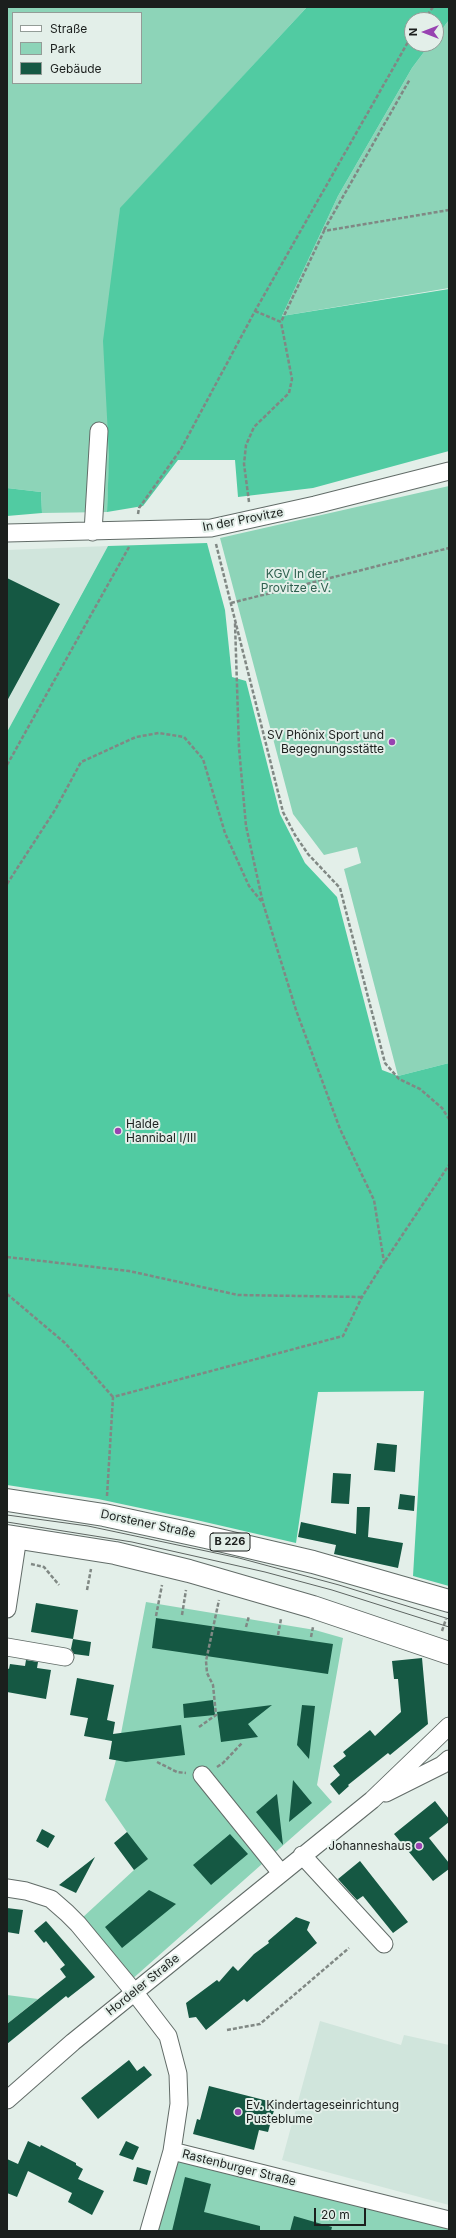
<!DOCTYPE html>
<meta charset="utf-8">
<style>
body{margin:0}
#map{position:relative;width:456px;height:2238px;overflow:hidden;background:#e3efe9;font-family:Inter,sans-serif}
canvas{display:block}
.frame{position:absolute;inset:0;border:8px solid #1b1f1d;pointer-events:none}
.legend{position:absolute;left:12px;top:12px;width:130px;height:72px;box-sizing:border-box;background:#e3efe9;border:1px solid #939c97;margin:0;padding:5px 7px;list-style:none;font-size:12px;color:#1b1f1d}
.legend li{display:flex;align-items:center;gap:8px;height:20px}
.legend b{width:20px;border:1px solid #939c97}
.north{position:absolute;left:404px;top:12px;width:40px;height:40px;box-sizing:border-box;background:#e3efe9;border:1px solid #939c97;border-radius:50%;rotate:270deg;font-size:11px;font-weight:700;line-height:16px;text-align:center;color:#1b1f1d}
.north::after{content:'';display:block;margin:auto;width:14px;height:18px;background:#9843b1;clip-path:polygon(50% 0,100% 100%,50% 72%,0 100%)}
.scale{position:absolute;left:314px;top:2208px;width:52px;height:18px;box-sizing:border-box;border:2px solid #1b1f1d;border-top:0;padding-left:5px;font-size:12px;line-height:14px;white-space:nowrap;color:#1b1f1d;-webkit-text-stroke:3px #e3efe9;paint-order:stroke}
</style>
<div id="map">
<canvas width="456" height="2238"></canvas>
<div class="frame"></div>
<ul class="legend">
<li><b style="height:5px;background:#fff"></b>Straße</li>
<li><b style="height:11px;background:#8dd4b8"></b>Park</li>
<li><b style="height:11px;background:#155843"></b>Gebäude</li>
</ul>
<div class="north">N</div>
<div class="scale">20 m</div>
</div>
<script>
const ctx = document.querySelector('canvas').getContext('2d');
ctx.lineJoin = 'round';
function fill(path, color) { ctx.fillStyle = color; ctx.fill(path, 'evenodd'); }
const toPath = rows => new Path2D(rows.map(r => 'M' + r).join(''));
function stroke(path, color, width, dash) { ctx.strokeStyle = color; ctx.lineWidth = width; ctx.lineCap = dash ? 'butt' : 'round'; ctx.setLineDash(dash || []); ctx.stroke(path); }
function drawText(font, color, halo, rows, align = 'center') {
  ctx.font = font + ' Inter,sans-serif'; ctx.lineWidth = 4; ctx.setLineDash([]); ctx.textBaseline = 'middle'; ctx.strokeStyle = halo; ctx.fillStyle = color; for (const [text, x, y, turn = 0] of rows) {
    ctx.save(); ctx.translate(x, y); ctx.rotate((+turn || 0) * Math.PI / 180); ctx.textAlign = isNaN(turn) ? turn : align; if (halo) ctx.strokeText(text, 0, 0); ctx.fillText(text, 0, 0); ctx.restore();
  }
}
fill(toPath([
 [108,546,73,610,7,732,7,550],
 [320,2021,401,2045,404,2035,449,2045,449,2205,282,2160]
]), '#d0e5dc');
fill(toPath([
 [7,7,307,7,120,209,107,512,42,513,41,492,7,488],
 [13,13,141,13,141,83,13,83],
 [449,20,449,288,282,316,338,196,412,68,430,44,436,44,436,37],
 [449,486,449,1063,398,1076,344,869,361,863,357,847,324,855,293,814,220,538],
 [146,1602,315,1630,343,1638,317,1785,332,1802,130,1981,82,1918,134,1870,127,1832,105,1800,116,1760],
 [7,1995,38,1999,7,2024],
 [172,2151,449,2220,449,2231,149,2231]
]), '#8dd4b8');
fill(toPath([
 [307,7,449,7,449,20,436,37,436,20,412,20,412,44,430,44,412,68,338,196,282,316,449,289,449,451,313,488,238,497,235,460,178,460,143,506,107,512,109,455,103,341,120,208],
 [7,488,41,492,42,513,7,516],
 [207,543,225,610,232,677,246,681,280,814,305,863,337,897,382,1070,398,1076,449,1063,449,1586,413,1576,424,1391,318,1392,296,1543,192,1519,98,1499,7,1485,7,732,108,546]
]), '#51cba2');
fill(toPath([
 [7,578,60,604,7,701],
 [377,1443,397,1445,395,1472,374,1470],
 [333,1473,351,1474,349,1504,331,1503],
 [400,1494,415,1496,414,1511,398,1509],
 [357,1507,370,1507,368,1537,403,1543,398,1568,334,1554,336,1545,298,1537,301,1522,356,1534],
 [36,1603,78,1610,73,1639,31,1632],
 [156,1618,333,1644,328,1674,152,1648],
 [73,1639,91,1642,89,1656,74,1654,71,1649],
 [422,1658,428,1724,390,1755,388,1753,348,1785,349,1786,339,1795,330,1784,340,1775,333,1766,346,1756,343,1752,370,1730,375,1736,401,1712,398,1679,394,1679,392,1661],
 [26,1660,38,1662,37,1668,51,1670,46,1699,7,1692,7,1668,9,1669,10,1664,25,1666],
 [77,1678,114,1685,107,1720,115,1722,113,1734,181,1725,185,1755,126,1762,109,1759,112,1741,84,1736,88,1718,70,1715],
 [213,1700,215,1715,184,1718,183,1704],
 [272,1705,248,1724,258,1737,221,1742,217,1712],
 [302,1705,315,1706,309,1759,297,1745],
 [293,1780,312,1803,289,1822],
 [277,1794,283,1845,256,1812],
 [435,1801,449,1819,449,1822,429,1838,449,1863,449,1869,433,1881,394,1834],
 [42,1829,55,1836,48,1848,36,1841],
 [127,1832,148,1859,134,1870,114,1843],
 [230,1834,248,1854,211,1885,193,1865],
 [95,1857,76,1893,59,1885],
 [360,1861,408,1922,393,1933,363,1896,357,1900,338,1879],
 [149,1890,176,1904,122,1948,105,1927],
 [7,1908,23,1910,19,1934,7,1932],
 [296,1917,310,1922,307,1930,317,1943,247,2002,244,1999,206,2030,196,2017,189,2018,186,2003,217,1980,219,1982,233,1966,238,1971,254,1954,269,1943,268,1941],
 [46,1921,95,1977,68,1998,66,1996,7,2044,7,2024,66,1977,60,1969,65,1965,46,1941,44,1943,34,1931],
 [129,2060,137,2071,144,2066,152,2075,98,2119,81,2098],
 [209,2086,276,2103,268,2132,259,2130,254,2150,193,2134,197,2119,200,2120],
 [28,2141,40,2147,41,2145,76,2163,76,2165,83,2169,78,2179,104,2191,92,2215,68,2202,72,2193,28,2171,17,2197,7,2193,7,2159,18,2164],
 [126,2141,139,2147,133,2160,119,2155],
 [137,2167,151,2171,147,2185,133,2181],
 [185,2177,211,2184,204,2212,260,2226,260,2231,172,2231],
 [294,2216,332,2227,331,2231,290,2231]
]), '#155843');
const minor = toPath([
 [93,532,99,431],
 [7,533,211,528,315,505,449,471],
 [7,1609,18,1537],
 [7,1647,65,1657],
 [202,1775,281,1873],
 [386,1793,442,1765,449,1759],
 [302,1855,384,1944],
 [7,1888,26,1891,51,1899,67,1913,78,1924,135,1993,168,2036,178,2074,179,2104,172,2151,149,2231],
 [7,2100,73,2042,372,1800,449,1726],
 [172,2151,449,2220]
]);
const major = toPath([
 [7,1500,104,1515,206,1537,313,1562,449,1601],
 [7,1536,115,1553,189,1571,313,1607,449,1653]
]);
stroke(minor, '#626c68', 19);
stroke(major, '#626c68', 24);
stroke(toPath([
 [424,20,433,7],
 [324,230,410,79],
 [255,311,281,322,324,231,449,210],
 [249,502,244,464,246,445,254,427,289,393,292,379,281,322],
 [138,514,139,508,181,449,255,311,412,35],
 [216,544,283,812,295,835,308,854,340,888,385,1063,399,1079,420,1089,442,1108,449,1119],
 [231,603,449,548],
 [7,765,129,547],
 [7,884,55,810,81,762,136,737,159,733,184,737,203,759,225,833,249,886,262,902],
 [7,1257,129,1271,238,1295,362,1297],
 [385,1261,449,1165],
 [7,1294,65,1343,113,1397],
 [107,1496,113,1397,343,1336,362,1297,384,1262,374,1200,340,1129,296,1010,263,903,246,826,239,748,235,623],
 [31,1564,44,1567,59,1585],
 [87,1590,91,1569],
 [182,1615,186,1590],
 [156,1616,162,1585],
 [246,1627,249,1616],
 [442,1631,446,1619],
 [278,1635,281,1619],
 [311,1637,313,1627],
 [199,1727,216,1715,213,1685,207,1673,206,1661,219,1600],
 [157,1762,177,1772,186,1773],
 [217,1767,223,1763,242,1743],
 [227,2030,260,2024,349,1948]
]), '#808884', 2.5, [4, 2]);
stroke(minor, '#fff', 17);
stroke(major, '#fff', 22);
stroke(toPath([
 [7,1515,88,1526,239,1558,339,1585,449,1619],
 [7,1522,132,1542,265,1572,332,1590,449,1627]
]), '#5e6562', 1);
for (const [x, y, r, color] of [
 [392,742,4,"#9843b1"],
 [118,1131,4,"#9843b1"],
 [419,1846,4,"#9843b1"],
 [238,2112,4,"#9843b1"]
]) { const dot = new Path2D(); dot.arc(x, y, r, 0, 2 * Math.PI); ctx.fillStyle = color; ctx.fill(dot); stroke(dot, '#e3efe9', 1.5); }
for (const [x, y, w] of [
 [230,1542,40]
]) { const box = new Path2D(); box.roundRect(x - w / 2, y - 9, w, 18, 3); ctx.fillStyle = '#e3efe9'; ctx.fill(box); stroke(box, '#1b1f1d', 1); }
drawText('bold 11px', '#1b1f1d', null, [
 ["B 226",230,1542]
]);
drawText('12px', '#1b1f1d', '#e3efe9', [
 ["In der Provitze",243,520,-11],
 ["Dorstener Straße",148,1524,12],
 ["Hordeler Straße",143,1985,-39],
 ["Rastenburger Straße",239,2168,14]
]);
drawText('12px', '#2f604f', '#e3efe9', [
 ["KGV In der",296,574],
 ["Provitze e.V.",296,588]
]);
drawText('12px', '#1b1f1d', '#e3efe9', [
 ["SV Phönix Sport und",384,735],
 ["Begegnungsstätte",384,749],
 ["Halde",126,1124,"left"],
 ["Hannibal I/III",126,1138,"left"],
 ["Johanneshaus",411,1846],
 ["Ev. Kindertageseinrichtung",246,2105,"left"],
 ["Pusteblume",246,2119,"left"]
], 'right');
</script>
